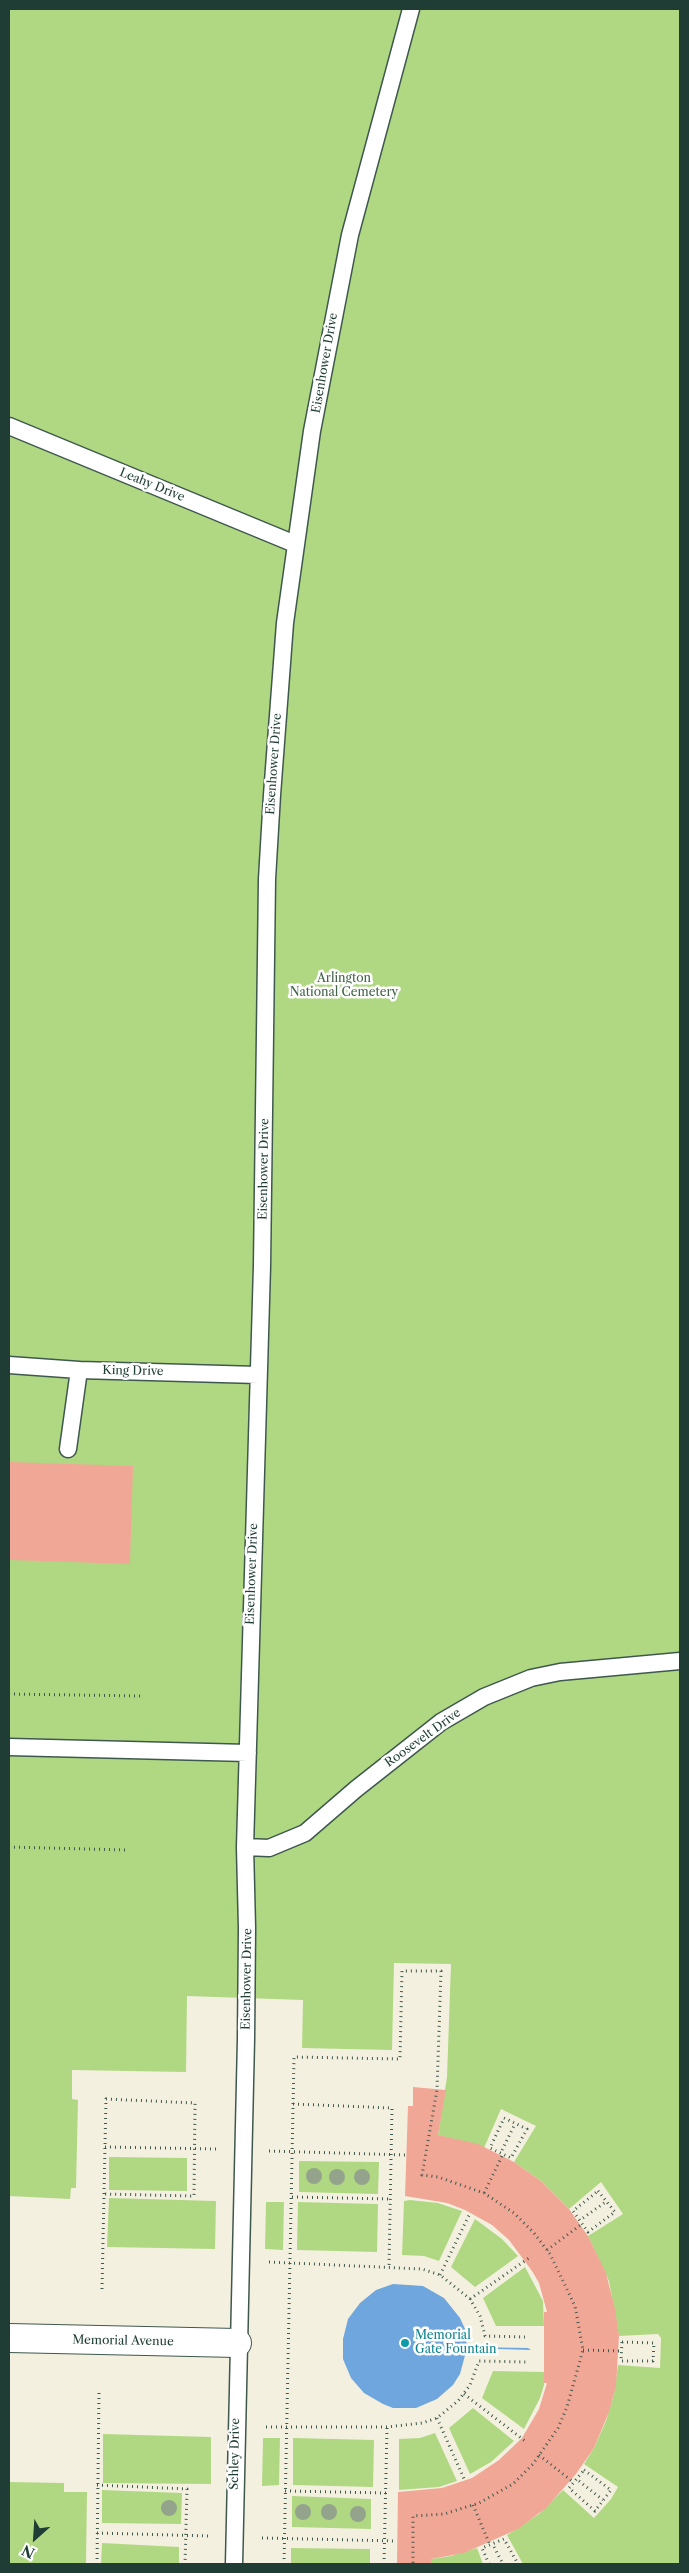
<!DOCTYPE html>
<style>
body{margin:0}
#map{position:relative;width:689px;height:2573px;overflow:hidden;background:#f4f0df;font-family:"Libre Caslon Text",serif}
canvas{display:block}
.frame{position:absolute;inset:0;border:10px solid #1f3d34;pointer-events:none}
.north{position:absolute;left:10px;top:2513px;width:50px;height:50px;-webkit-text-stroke:4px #fff;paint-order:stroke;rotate:206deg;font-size:14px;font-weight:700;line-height:20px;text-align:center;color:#1f3d34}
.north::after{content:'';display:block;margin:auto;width:18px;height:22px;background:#1f3d34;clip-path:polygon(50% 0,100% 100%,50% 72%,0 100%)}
</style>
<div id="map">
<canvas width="689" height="2573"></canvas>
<div class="frame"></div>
<div class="north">N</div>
</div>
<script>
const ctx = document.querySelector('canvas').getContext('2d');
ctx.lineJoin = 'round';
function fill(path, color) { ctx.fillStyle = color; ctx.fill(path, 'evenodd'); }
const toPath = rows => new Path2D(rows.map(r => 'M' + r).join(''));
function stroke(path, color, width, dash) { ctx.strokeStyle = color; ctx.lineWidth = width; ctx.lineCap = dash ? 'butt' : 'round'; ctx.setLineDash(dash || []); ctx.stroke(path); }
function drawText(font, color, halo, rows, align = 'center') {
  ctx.font = font + ' "Libre Caslon Text",serif'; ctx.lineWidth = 5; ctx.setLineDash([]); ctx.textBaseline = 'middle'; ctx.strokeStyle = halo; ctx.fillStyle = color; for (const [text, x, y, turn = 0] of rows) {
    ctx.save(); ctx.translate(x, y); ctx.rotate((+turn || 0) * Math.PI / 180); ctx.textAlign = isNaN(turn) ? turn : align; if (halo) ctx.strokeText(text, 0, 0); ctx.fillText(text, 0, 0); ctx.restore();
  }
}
fill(toPath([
 [9,9,680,9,680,2564,523,2564,507,2535,539,2514,563,2490,594,2518,611,2499,618,2487,584,2464,594,2448,606,2421,614,2394,618,2365,660,2368,661,2338,658,2334,619,2336,609,2281,588,2236,623,2214,601,2182,569,2209,541,2181,514,2162,536,2126,501,2109,484,2148,438,2135,447,2077,451,1964,394,1963,392,2050,302,2048,303,2000,187,1996,186,2072,72,2070,72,2099,78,2100,76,2188,71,2188,70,2199,9,2196],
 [109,2157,187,2158,187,2191,109,2190],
 [299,2161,379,2162,378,2194,299,2192],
 [109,2198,216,2201,215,2249,107,2247],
 [410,2200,438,2203,462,2211,439,2261,424,2256,402,2255,404,2201],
 [266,2202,284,2202,283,2250,265,2249],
 [298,2202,378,2204,377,2252,297,2250],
 [475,2219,502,2239,518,2256,475,2287,451,2267],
 [525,2267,543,2301,544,2326,496,2326,483,2298],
 [493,2371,544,2372,544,2385,540,2398,524,2429,482,2398],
 [473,2408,514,2441,491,2462,470,2474,449,2428],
 [435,2433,457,2481,439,2487,399,2490,399,2439,420,2438],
 [103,2434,211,2437,211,2484,103,2483],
 [263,2438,280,2438,279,2485,262,2486],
 [293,2438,374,2440,373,2487,293,2485],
 [9,2482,64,2483,64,2492,87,2492,86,2564,9,2564],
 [102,2490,182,2493,181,2524,102,2523],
 [292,2496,371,2499,371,2529,292,2527],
 [102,2543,179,2547,179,2564,101,2564],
 [291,2548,370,2549,370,2564,291,2564],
 [477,2548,483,2564,431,2564,431,2559,451,2556]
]), '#b0d882');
fill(toPath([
 [393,2284,423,2286,444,2298,460,2318,465,2329,467,2347,528,2348,531,2350,467,2348,460,2374,453,2385,437,2399,416,2408,393,2408,383,2404,364,2393,351,2378,343,2359,343,2339,348,2319,360,2303,376,2290]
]), '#6ea6dd');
fill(toPath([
 [9,1462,133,1466,130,1564,9,1560],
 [413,2087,446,2090,438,2135,478,2144,514,2162,541,2181,569,2209,588,2236,606,2273,615,2309,619,2336,616,2386,609,2412,594,2448,576,2474,546,2508,518,2529,464,2553,431,2559,431,2564,397,2564,398,2492,442,2488,472,2478,499,2460,522,2438,539,2409,547,2383,544,2383,544,2312,547,2312,539,2283,532,2271,509,2240,492,2225,465,2210,447,2203,405,2196,408,2106,413,2106]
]), '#f1a796');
const service = toPath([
 [9,426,295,544],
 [9,1365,79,1370,258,1375],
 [68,1449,79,1370],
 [9,1747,248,1753],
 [245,1847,269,1848,305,1833,356,1789,441,1722,484,1697,531,1678,560,1672,680,1661],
 [234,2564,246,2039,247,1928,245,1847,262,1266,267,879,272,795,285,623,312,431,350,235,411,9]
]);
const minor = toPath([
 [9,2338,237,2343]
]);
stroke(service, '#3f584e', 19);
stroke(minor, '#3f584e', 30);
stroke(toPath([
 [9,1694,142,1696],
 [9,1847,125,1850],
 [293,2104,392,2108,389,2266],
 [504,2118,527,2129,511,2158,490,2148,504,2118],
 [105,2147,217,2149],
 [502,2150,515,2124],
 [269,2151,406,2155],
 [598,2191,615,2212,588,2232,573,2211,598,2191],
 [484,2193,503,2154],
 [292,2197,391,2199],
 [583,2218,607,2201],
 [547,2250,582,2224],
 [269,2262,422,2269,440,2275,470,2299,480,2316,485,2336,525,2337],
 [440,2275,470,2213],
 [102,2289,106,2099,195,2103,194,2196,104,2194],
 [470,2299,529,2258],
 [622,2342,654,2343,653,2361,621,2361,622,2342],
 [583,2350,621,2351],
 [464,2394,525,2441],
 [437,2418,465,2481],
 [266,2427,387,2427,422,2423,437,2418,458,2401,470,2385,479,2361,526,2362],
 [539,2455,573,2482],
 [584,2470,611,2490,595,2511,569,2488,584,2470],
 [579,2481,603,2500],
 [97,2485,187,2489,185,2564],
 [285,2491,386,2493],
 [473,2505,490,2545],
 [97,2533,209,2536],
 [262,2538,396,2541],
 [494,2547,503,2564],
 [97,2564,99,2391],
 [284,2564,294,2057,400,2059,402,1971,441,1971,437,2090,422,2175,438,2177,484,2193,514,2213,534,2233,550,2254,575,2306,583,2350,567,2407,558,2428,533,2464,513,2484,479,2503,444,2514,413,2516,413,2564],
 [384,2564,387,2427],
 [489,2564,482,2548,504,2539,518,2564]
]), '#3f584e', 3, [1, 4]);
stroke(service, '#fff', 16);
stroke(minor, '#fff', 28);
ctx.fillStyle = '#93a38c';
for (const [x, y] of [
 [314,2176],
 [337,2177],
 [362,2177],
 [169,2508],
 [303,2512],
 [329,2512],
 [358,2514]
]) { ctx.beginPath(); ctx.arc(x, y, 8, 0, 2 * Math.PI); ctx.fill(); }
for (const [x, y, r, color] of [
 [405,2343,5,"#0f9aa8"]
]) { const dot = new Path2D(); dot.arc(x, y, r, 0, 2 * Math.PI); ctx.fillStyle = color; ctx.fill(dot); stroke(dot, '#fff', 2); }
drawText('12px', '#1f3d34', '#fff', [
 ["Eisenhower Drive",325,363,-80],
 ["Leahy Drive",152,485,22],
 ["Eisenhower Drive",274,764,-86],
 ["Eisenhower Drive",264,1169,-89],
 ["King Drive",133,1371,1],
 ["Eisenhower Drive",252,1574,-88],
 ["Roosevelt Drive",423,1738,-36],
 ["Eisenhower Drive",247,1979,-89],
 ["Memorial Avenue",123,2341,1],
 ["Schley Drive",235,2454,-89]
]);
drawText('12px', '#436448', '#fff', [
 ["Arlington",344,979],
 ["National Cemetery",344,993]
]);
drawText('12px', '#0d838f', '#fff', [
 ["Memorial",415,2336],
 ["Gate Fountain",415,2350]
], 'left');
</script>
